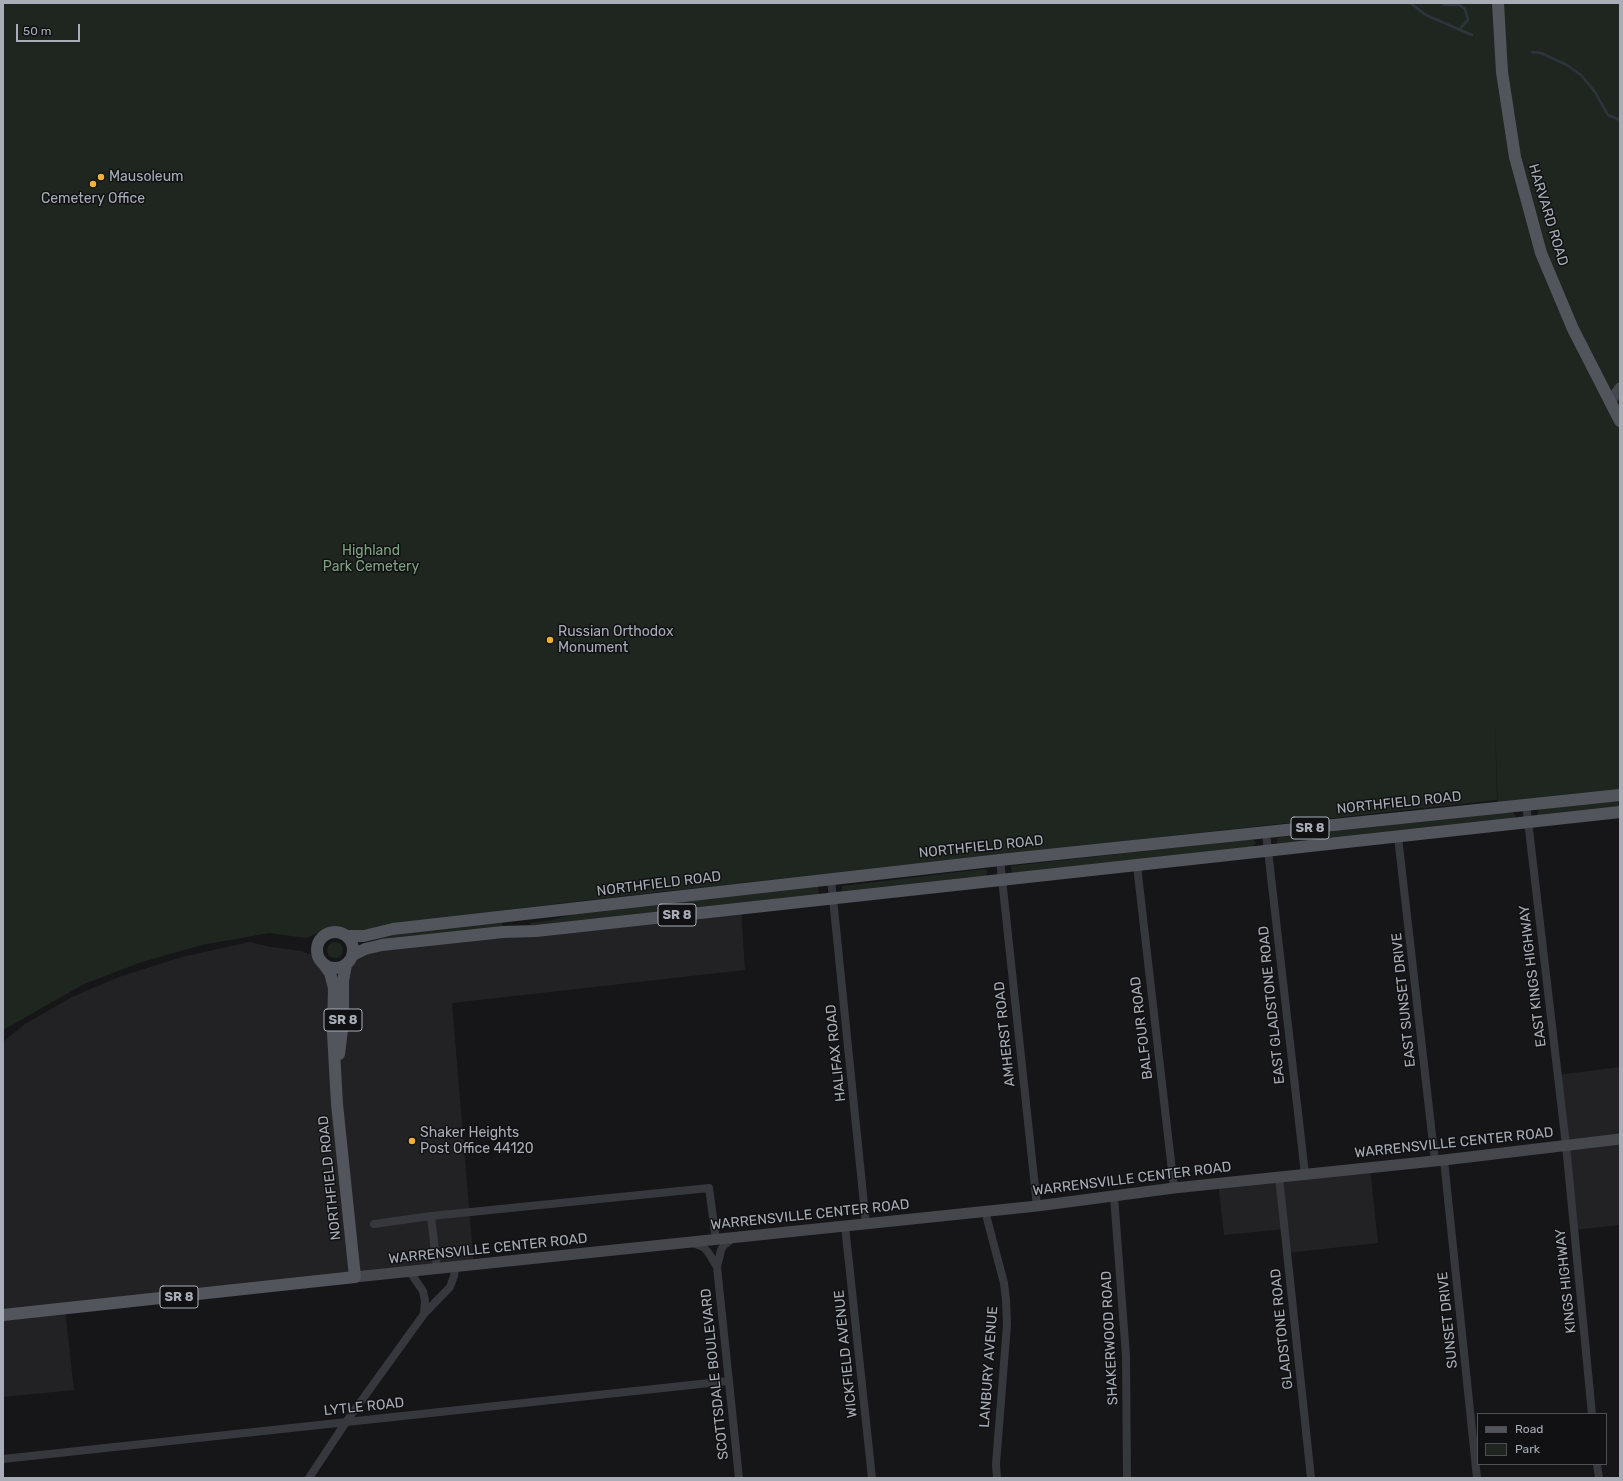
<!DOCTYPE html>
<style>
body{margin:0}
#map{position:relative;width:1623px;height:1481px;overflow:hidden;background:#161618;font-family:Rubik,sans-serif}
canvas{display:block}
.frame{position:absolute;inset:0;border:4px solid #a8adb8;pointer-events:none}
.legend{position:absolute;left:1477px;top:1413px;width:130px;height:52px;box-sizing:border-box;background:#111113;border:1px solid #4d4f55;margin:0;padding:5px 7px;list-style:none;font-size:12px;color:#a8adb8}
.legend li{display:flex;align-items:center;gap:8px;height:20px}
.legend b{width:20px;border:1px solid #4d4f55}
.scale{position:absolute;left:16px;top:24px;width:64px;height:18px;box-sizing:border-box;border:2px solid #a8adb8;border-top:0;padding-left:5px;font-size:12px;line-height:14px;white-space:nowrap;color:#a8adb8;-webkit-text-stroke:3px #111113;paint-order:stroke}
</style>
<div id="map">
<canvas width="1623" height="1481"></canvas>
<div class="frame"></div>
<ul class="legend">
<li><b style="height:5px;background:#53555c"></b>Road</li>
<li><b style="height:11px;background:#1e261f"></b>Park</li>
</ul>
<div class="scale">50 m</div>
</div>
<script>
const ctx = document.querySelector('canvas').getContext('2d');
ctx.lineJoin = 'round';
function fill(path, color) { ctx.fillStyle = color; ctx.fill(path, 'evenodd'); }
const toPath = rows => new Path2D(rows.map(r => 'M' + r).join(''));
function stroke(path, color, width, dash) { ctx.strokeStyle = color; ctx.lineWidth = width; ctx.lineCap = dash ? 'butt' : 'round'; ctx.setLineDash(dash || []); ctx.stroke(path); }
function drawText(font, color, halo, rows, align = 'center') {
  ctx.font = font + ' Rubik,sans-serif'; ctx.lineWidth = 3; ctx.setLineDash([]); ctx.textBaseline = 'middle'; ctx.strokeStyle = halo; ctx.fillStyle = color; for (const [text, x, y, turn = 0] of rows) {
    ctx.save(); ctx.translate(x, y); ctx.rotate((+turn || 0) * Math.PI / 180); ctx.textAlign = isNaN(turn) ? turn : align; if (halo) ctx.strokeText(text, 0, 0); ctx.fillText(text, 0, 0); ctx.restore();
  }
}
fill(toPath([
 [741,908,745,970,452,1003,474,1266,65,1309,74,1390,3,1397,3,1042,25,1024,72,997,119,977,182,957,249,942,271,947,301,951,318,957,322,964,334,969,338,968,350,962,365,949],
 [1620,1067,1620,1225,1574,1230,1558,1075],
 [1370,1167,1378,1243,1287,1253,1285,1229,1224,1235,1218,1183]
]), '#222225');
fill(toPath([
 [3,3,1620,3,1620,795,1512,811,1516,816,1513,819,1280,845,1277,843,1277,838,1281,837,1498,813,1495,720,1497,800,614,897,522,908,353,932,332,927,306,938,269,933,202,945,142,962,84,984,3,1030],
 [1620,800,1620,807,1540,816,1537,815,1539,809],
 [1252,839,1256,843,1252,847,1012,873,1011,866],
 [984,869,987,870,987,874,985,876,842,891,842,886],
 [818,886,819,894,532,926,530,923,552,920,577,913],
 [502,922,503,928,377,941,376,937],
 '327 950a8 8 0 1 1 16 0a8 8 0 1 1-16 0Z'
]), '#1e261f');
stroke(toPath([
 [1410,3,1426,15,1472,35],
 [1442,3,1445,5,1459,5,1465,9,1468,20,1459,30],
 [1532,52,1541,53,1567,65,1581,75,1595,92,1608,115,1620,120]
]), '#2c353c', 2.5);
stroke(toPath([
 [1526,804,1566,1145,1592,1414],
 [1266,833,1305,1174],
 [1398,837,1435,1161],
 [1000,860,1037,1206],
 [1137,866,1174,1188],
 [831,879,866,1224],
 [1444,1160,1477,1478],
 [1279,1177,1311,1478],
 [1114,1196,1126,1356,1127,1478],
 [985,1211,1004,1283,1006,1300,1007,1325,996,1464,997,1478],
 [431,1216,437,1269],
 [374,1224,431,1216,709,1188,716,1240],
 [845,1226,872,1478],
 [693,1243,703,1247,708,1252,717,1267,739,1478],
 [717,1267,721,1250,724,1245,733,1238],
 [410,1272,423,1291,425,1301,424,1314],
 [3,1459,728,1381],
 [1597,1464,1599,1478],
 [309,1478,346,1422,424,1314,450,1287,454,1276,455,1268]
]), '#37383d', 8);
stroke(toPath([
 [1610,402,1620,388],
 [355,1277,1037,1206,1174,1188,1444,1160,1620,1139]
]), '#45474d', 11);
stroke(toPath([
 [1498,3,1502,72,1515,157,1541,253,1573,329,1620,421],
 '317 950a18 18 0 1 1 36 0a18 18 0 1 1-36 0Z',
 [347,936,364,936,393,929,1000,860,1620,795],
 [353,955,365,949,382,945,503,932,536,931,1620,812],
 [339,1054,343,1022,343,981,346,965],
 [3,1315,355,1277,337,1104,333,1033,334,988,330,973,325,966]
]), '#53555c', 12);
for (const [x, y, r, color] of [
 [101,177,4,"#f2b134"],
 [93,184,4,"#f2b134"],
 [550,640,4,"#f2b134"],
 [412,1141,4,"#f2b134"]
]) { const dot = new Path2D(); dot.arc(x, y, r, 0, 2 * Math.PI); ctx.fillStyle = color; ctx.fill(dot); stroke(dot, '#111113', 1.5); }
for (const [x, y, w] of [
 [1310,828,38],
 [677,915,38],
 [343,1020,38],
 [179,1297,38]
]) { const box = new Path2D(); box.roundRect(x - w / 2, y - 11, w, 22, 3); ctx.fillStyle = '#111113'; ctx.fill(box); stroke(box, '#a8adb8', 1); }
drawText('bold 13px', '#a8adb8', null, [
 ["SR 8",1310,828],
 ["SR 8",677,915],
 ["SR 8",343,1020],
 ["SR 8",179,1297]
]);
drawText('14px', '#a8adb8', '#111113', [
 ["Mausoleum",109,177],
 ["Cemetery Office",93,199,"center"],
 ["Russian Orthodox",558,632],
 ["Monument",558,648],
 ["Shaker Heights",420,1133],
 ["Post Office 44120",420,1149]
], 'left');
drawText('14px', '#a8adb8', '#111113', [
 ["HARVARD ROAD",1548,215,73],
 ["NORTHFIELD ROAD",1399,803,-6],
 ["NORTHFIELD ROAD",981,847,-6],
 ["NORTHFIELD ROAD",659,884,-7],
 ["EAST KINGS HIGHWAY",1533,976,-97],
 ["EAST SUNSET DRIVE",1404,1000,-96],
 ["EAST GLADSTONE ROAD",1272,1005,-96],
 ["BALFOUR ROAD",1142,1028,-97],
 ["AMHERST ROAD",1005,1034,-96],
 ["HALIFAX ROAD",836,1053,-96],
 ["WARRENSVILLE CENTER ROAD",1454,1143,-6],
 ["NORTHFIELD ROAD",330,1178,-96],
 ["WARRENSVILLE CENTER ROAD",1132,1179,-7],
 ["WARRENSVILLE CENTER ROAD",810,1215,-6],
 ["WARRENSVILLE CENTER ROAD",488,1249,-6],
 ["KINGS HIGHWAY",1566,1281,-96],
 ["SUNSET DRIVE",1448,1320,-96],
 ["GLADSTONE ROAD",1282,1329,-96],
 ["SHAKERWOOD ROAD",1110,1338,-93],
 ["WICKFIELD AVENUE",846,1354,-96],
 ["LANBURY AVENUE",989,1367,-86],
 ["SCOTTSDALE BOULEVARD",715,1374,-96],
 ["LYTLE ROAD",364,1407,-6]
]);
drawText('14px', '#7fa381', '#111113', [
 ["Highland",371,551],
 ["Park Cemetery",371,567]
]);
</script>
